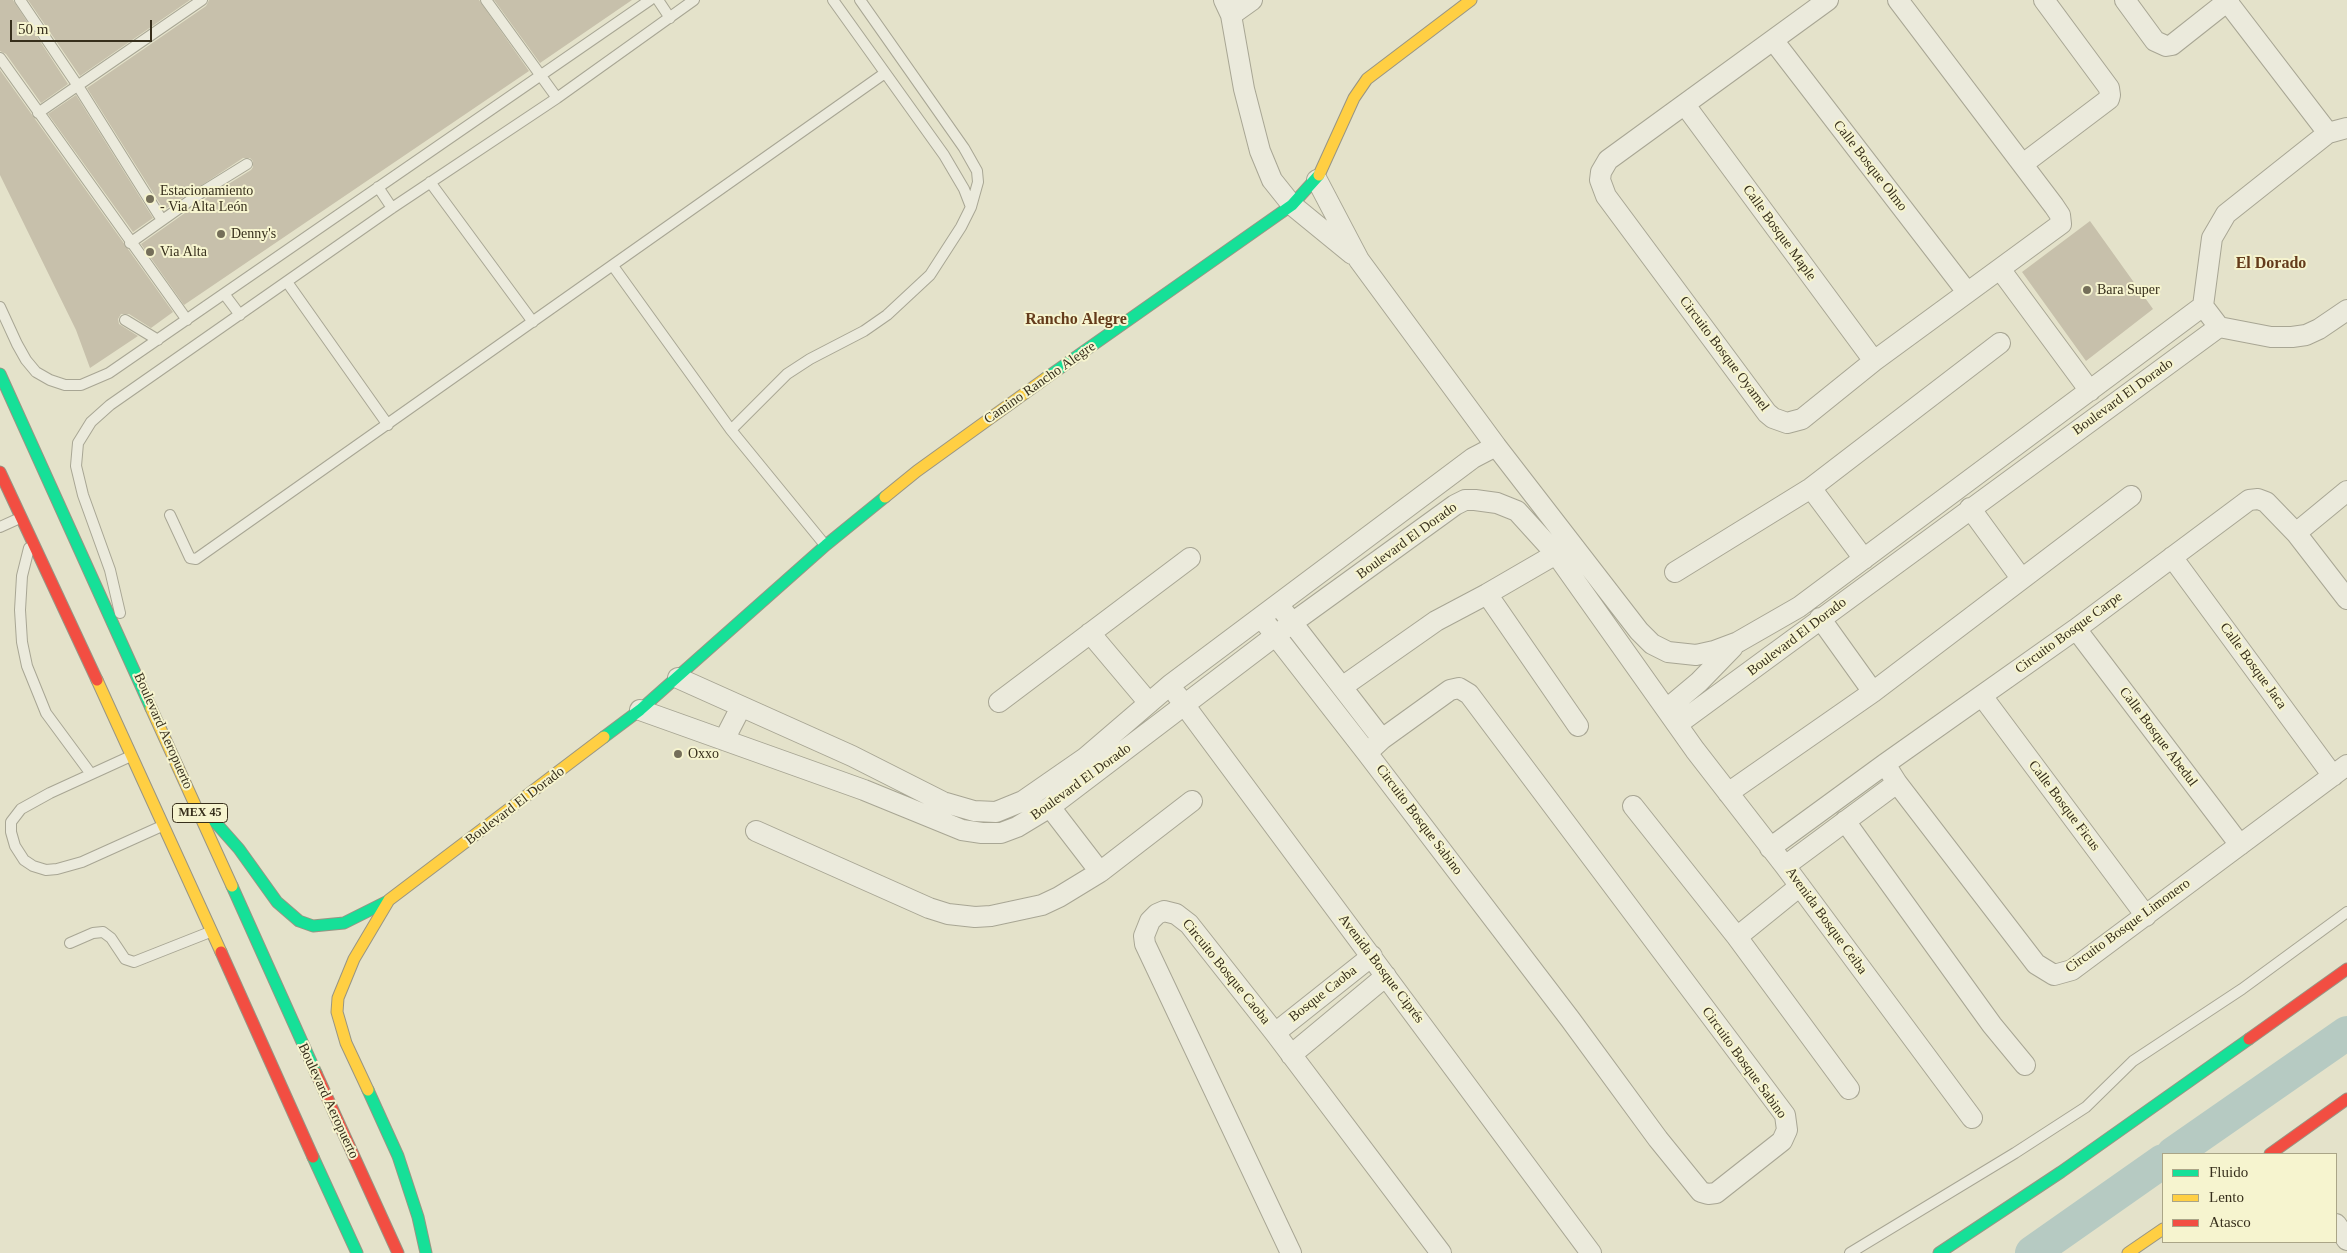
<!DOCTYPE html>
<meta charset="utf-8">
<style>
body{margin:0}
#map{position:relative;width:2347px;height:1253px;overflow:hidden;background:#e4e2ca;font-family:"Times New Roman",serif}
canvas{display:block}
.legend{position:absolute;left:2162px;top:1153px;width:175px;height:90px;box-sizing:border-box;background:#f6f4cf;border:1px solid #aaa587;margin:0;padding:6px 9px;list-style:none;font-size:15px;color:#372f1c}
.legend li{display:flex;align-items:center;gap:10px;height:25px}
.legend b{width:25px;border:1px solid #aaa587}
.scale{position:absolute;left:10px;top:20px;width:142px;height:22px;box-sizing:border-box;border:2px solid #372f1c;border-top:0;padding-left:6px;font-size:15px;line-height:18px;white-space:nowrap;color:#372f1c;-webkit-text-stroke:4px #f6f4cf;paint-order:stroke}
</style>
<div id="map">
<canvas width="2347" height="1253"></canvas>
<ul class="legend">
<li><b style="height:6px;background:#16e098"></b>Fluido</li>
<li><b style="height:6px;background:#ffcf43"></b>Lento</li>
<li><b style="height:6px;background:#f24e42"></b>Atasco</li>
</ul>
<div class="scale">50 m</div>
</div>
<script>
const ctx = document.querySelector('canvas').getContext('2d');
ctx.lineJoin = 'round';
const toPath = rows => new Path2D(rows.map(r => 'M' + r).join(''));
function stroke(path, color, width, dash) { ctx.strokeStyle = color; ctx.lineWidth = width; ctx.lineCap = dash ? 'butt' : 'round'; ctx.setLineDash(dash || []); ctx.stroke(path); }
function fill(path, color) { ctx.fillStyle = color; ctx.fill(path, 'evenodd'); }
function drawText(font, color, halo, rows, align = 'center') {
  ctx.font = font + ' "Times New Roman",serif'; ctx.lineWidth = 4; ctx.setLineDash([]); ctx.textBaseline = 'middle'; ctx.strokeStyle = halo; ctx.fillStyle = color; for (const [text, x, y, turn = 0] of rows) {
    ctx.save(); ctx.translate(x, y); ctx.rotate((+turn || 0) * Math.PI / 180); ctx.textAlign = isNaN(turn) ? turn : align; if (halo) ctx.strokeText(text, 0, 0); ctx.fillText(text, 0, 0); ctx.restore();
  }
}
stroke(toPath([
 [2173,1154,2347,1033],
 [2032,1253,2163,1161]
]), '#b6cac2', 34);
fill(toPath([
 [0,0,13,0,68,84,41,103,6,54,0,51],
 [28,0,190,0,80,76],
 [209,0,479,0,529,71,184,305,141,244,209,196,251,170,253,167,253,161,250,158,243,158,164,210,87,88,206,6],
 [494,0,632,0,540,63],
 [0,70,173,312,151,328,129,314,121,314,118,319,119,324,138,336,90,368,76,330,0,175],
 [76,95,153,218,133,232,48,114],
 [2090,221,2153,309,2086,361,2022,272]
]), '#c7c0ab');
const lane = toPath([
 [20,0,78,86,162,220],
 [486,0,557,98],
 [658,0,670,18],
 [833,0,944,155,964,189,971,207],
 [0,58,187,320],
 [38,113,202,0],
 [430,182,533,322],
 [378,187,392,208],
 [130,243,205,190,247,164],
 [613,266,731,430],
 [287,282,388,425],
 [225,295,240,315],
 [0,307,17,344,26,360,36,372,50,380,65,385,81,385,109,373,650,0],
 [125,320,158,340],
 [170,515,190,558,196,559,885,73],
 [0,527,20,518],
 [825,545,731,430,787,374,810,359,864,331,887,315,930,275,961,227,971,207,978,182,977,171,964,148,860,0],
 [29,548,22,576,20,610,22,642,27,666,46,713,91,774],
 [120,613,110,570,83,495,76,466,78,443,91,422,110,405,392,208,557,98,694,0],
 [131,756,50,793,21,809,11,822,11,832,15,846,24,860,33,866,46,870,57,869,82,862,162,826],
 [70,943,93,933,103,932,111,938,125,959,134,962,210,932],
 [1850,1253,2015,1153,2086,1107,2133,1061,2242,989,2347,912]
]);
const street = toPath([
 [1224,0,1231,15,1244,89,1260,151,1272,180,1292,205,1352,254],
 [1828,0,1608,160,1601,172,1600,180,1606,196,1767,413,1773,418,1787,423,1802,419,1874,361,2061,224,2060,215,2054,206,1898,0],
 [2125,0,2155,41,2166,46,2172,45,2229,0],
 [2226,0,2328,133],
 [1231,15,1252,0],
 [1773,40,1967,292],
 [1685,105,1874,361],
 [2347,128,2328,133,2226,214,2212,238,2203,306,2219,327,2271,337,2292,337,2306,335,2319,329,2347,310],
 [2023,164,2109,99,2110,95,2109,88,2044,0],
 [1317,180,1359,260,1496,446,1639,631,1652,644,1668,652,1696,655,1714,651,1738,642,1799,607,2203,306],
 [2000,269,2090,391],
 [1811,488,1864,559],
 [1970,508,2021,578],
 [2296,533,2347,491],
 [2172,557,2333,776],
 [1675,572,1811,488,2000,343],
 [1487,594,1578,726],
 [1284,612,1382,739],
 [1261,617,1367,753,1570,1019,1658,1139,1701,1192,1708,1194,1716,1193,1782,1141,1787,1130,1785,1115,1469,694,1459,688,1450,690,1382,739,1367,753],
 [1820,618,1873,692],
 [2076,629,2240,845],
 [1090,633,1149,703],
 [678,678,852,756,943,802,974,811,996,812,1023,801,1085,758,1170,685,1473,458,1496,446],
 [1342,687,1436,621,1487,594,1556,554],
 [1177,695,1591,1253],
 [1982,696,2146,916],
 [999,702,1190,558],
 [1668,708,1699,682,1733,647],
 [640,710,864,790,962,830,982,833,1001,833,1017,827,1050,807,1292,623,1455,505,1465,500,1475,500,1497,503,1517,511,1556,554,1695,750,1785,866,1972,1118],
 [1678,724,2219,327],
 [724,740,741,707],
 [1885,764,1897,783,2036,964,2054,975,2072,970,2347,765],
 [1728,793,1873,692,2131,496],
 [1633,806,1737,937,1849,1089],
 [1050,807,1100,872],
 [1845,821,1992,1025,2025,1065],
 [756,831,929,908,948,914,975,917,991,916,1042,905,1059,897,1100,872,1192,801],
 [1770,848,1885,764,2076,629,2249,500,2258,499,2266,502,2296,533,2347,599],
 [1785,866,1897,783],
 [1737,937,1800,886],
 [1275,1033,1372,956],
 [1291,1055,1386,976],
 [2336,1224,2347,1240],
 [1291,1253,1145,944,1144,936,1150,921,1157,914,1164,911,1176,914,1189,924,1275,1033,1441,1253]
]);
const fast = toPath([
 [0,374,151,708],
 [1046,378,1292,205,1319,175],
 [604,737,640,710,826,545,885,497],
 [208,814,239,849,277,902,299,921,313,926,344,923,388,901],
 [232,886,316,1073],
 [368,1090,398,1156,418,1217,426,1253],
 [313,1157,357,1253],
 [1939,1253,2061,1172,2249,1039]
]);
const slow = toPath([
 [1319,175,1354,98,1367,79,1471,0],
 [885,497,917,471,1046,378],
 [97,680,221,952],
 [151,708,232,886],
 [389,900,604,737],
 [368,1090,346,1043,337,1012,338,998,354,959,389,900],
 [2128,1253,2163,1229]
]);
const jam = toPath([
 [0,472,97,680],
 [221,952,313,1157],
 [2249,1039,2347,969],
 [316,1073,398,1253],
 [2270,1154,2347,1099]
]);
stroke(lane, '#a8a694', 12);
stroke(street, '#a8a694', 22);
stroke(fast, '#989584', 13);
stroke(slow, '#989584', 13);
stroke(jam, '#989584', 13);
stroke(lane, '#ebeadc', 10);
stroke(street, '#ebeadc', 20);
stroke(fast, '#16e098', 11);
stroke(slow, '#ffcf43', 11);
stroke(jam, '#f24e42', 11);
for (const [x, y, r, color] of [
 [150,199,5,"#746e59"],
 [221,234,5,"#746e59"],
 [150,252,5,"#746e59"],
 [2087,290,5,"#746e59"],
 [678,754,5,"#746e59"]
]) { const dot = new Path2D(); dot.arc(x, y, r, 0, 2 * Math.PI); ctx.fillStyle = color; ctx.fill(dot); stroke(dot, '#f6f4cf', 2); }
for (const [x, y, w] of [
 [200,813,55]
]) { const box = new Path2D(); box.roundRect(x - w / 2, y - 9.5, w, 19, 4); ctx.fillStyle = '#f6f4cf'; ctx.fill(box); stroke(box, '#372f1c', 1); }
drawText('bold 12px', '#372f1c', null, [
 ["MEX 45",200,813]
]);
drawText('14px', '#372f1c', '#f6f4cf', [
 ["Calle Bosque Olmo",1870,166,52],
 ["Calle Bosque Maple",1779,233,54],
 ["Circuito Bosque Oyamel",1724,354,53],
 ["Camino Rancho Alegre",1040,383,-35],
 ["Boulevard El Dorado",2123,397,-36],
 ["Boulevard El Dorado",1407,541,-36],
 ["Circuito Bosque Carpe",2069,633,-36],
 ["Boulevard El Dorado",1797,637,-37],
 ["Calle Bosque Jaca",2253,666,54],
 ["Boulevard Aeropuerto",163,731,66],
 ["Calle Bosque Abedul",2158,737,53],
 ["Boulevard El Dorado",1081,782,-36],
 ["Boulevard El Dorado",515,806,-37],
 ["Calle Bosque Ficus",2064,806,53],
 ["Circuito Bosque Sabino",1419,820,53],
 ["Avenida Bosque Ceiba",1826,921,54],
 ["Circuito Bosque Limonero",2128,926,-36],
 ["Avenida Bosque Ciprés",1381,969,53],
 ["Circuito Bosque Caoba",1226,972,51],
 ["Bosque Caoba",1323,994,-38],
 ["Circuito Bosque Sabino",1744,1063,54],
 ["Boulevard Aeropuerto",328,1101,65]
]);
drawText('14px', '#372f1c', '#f6f4cf', [
 ["Estacionamiento",160,191],
 ["- Via Alta León",160,207],
 ["Denny's",231,234],
 ["Via Alta",160,252],
 ["Bara Super",2097,290],
 ["Oxxo",688,754]
], 'left');
drawText('bold 16px', '#643b1b', '#f6f4cf', [
 ["El Dorado",2271,264],
 ["Rancho Alegre",1076,320]
]);
</script>
